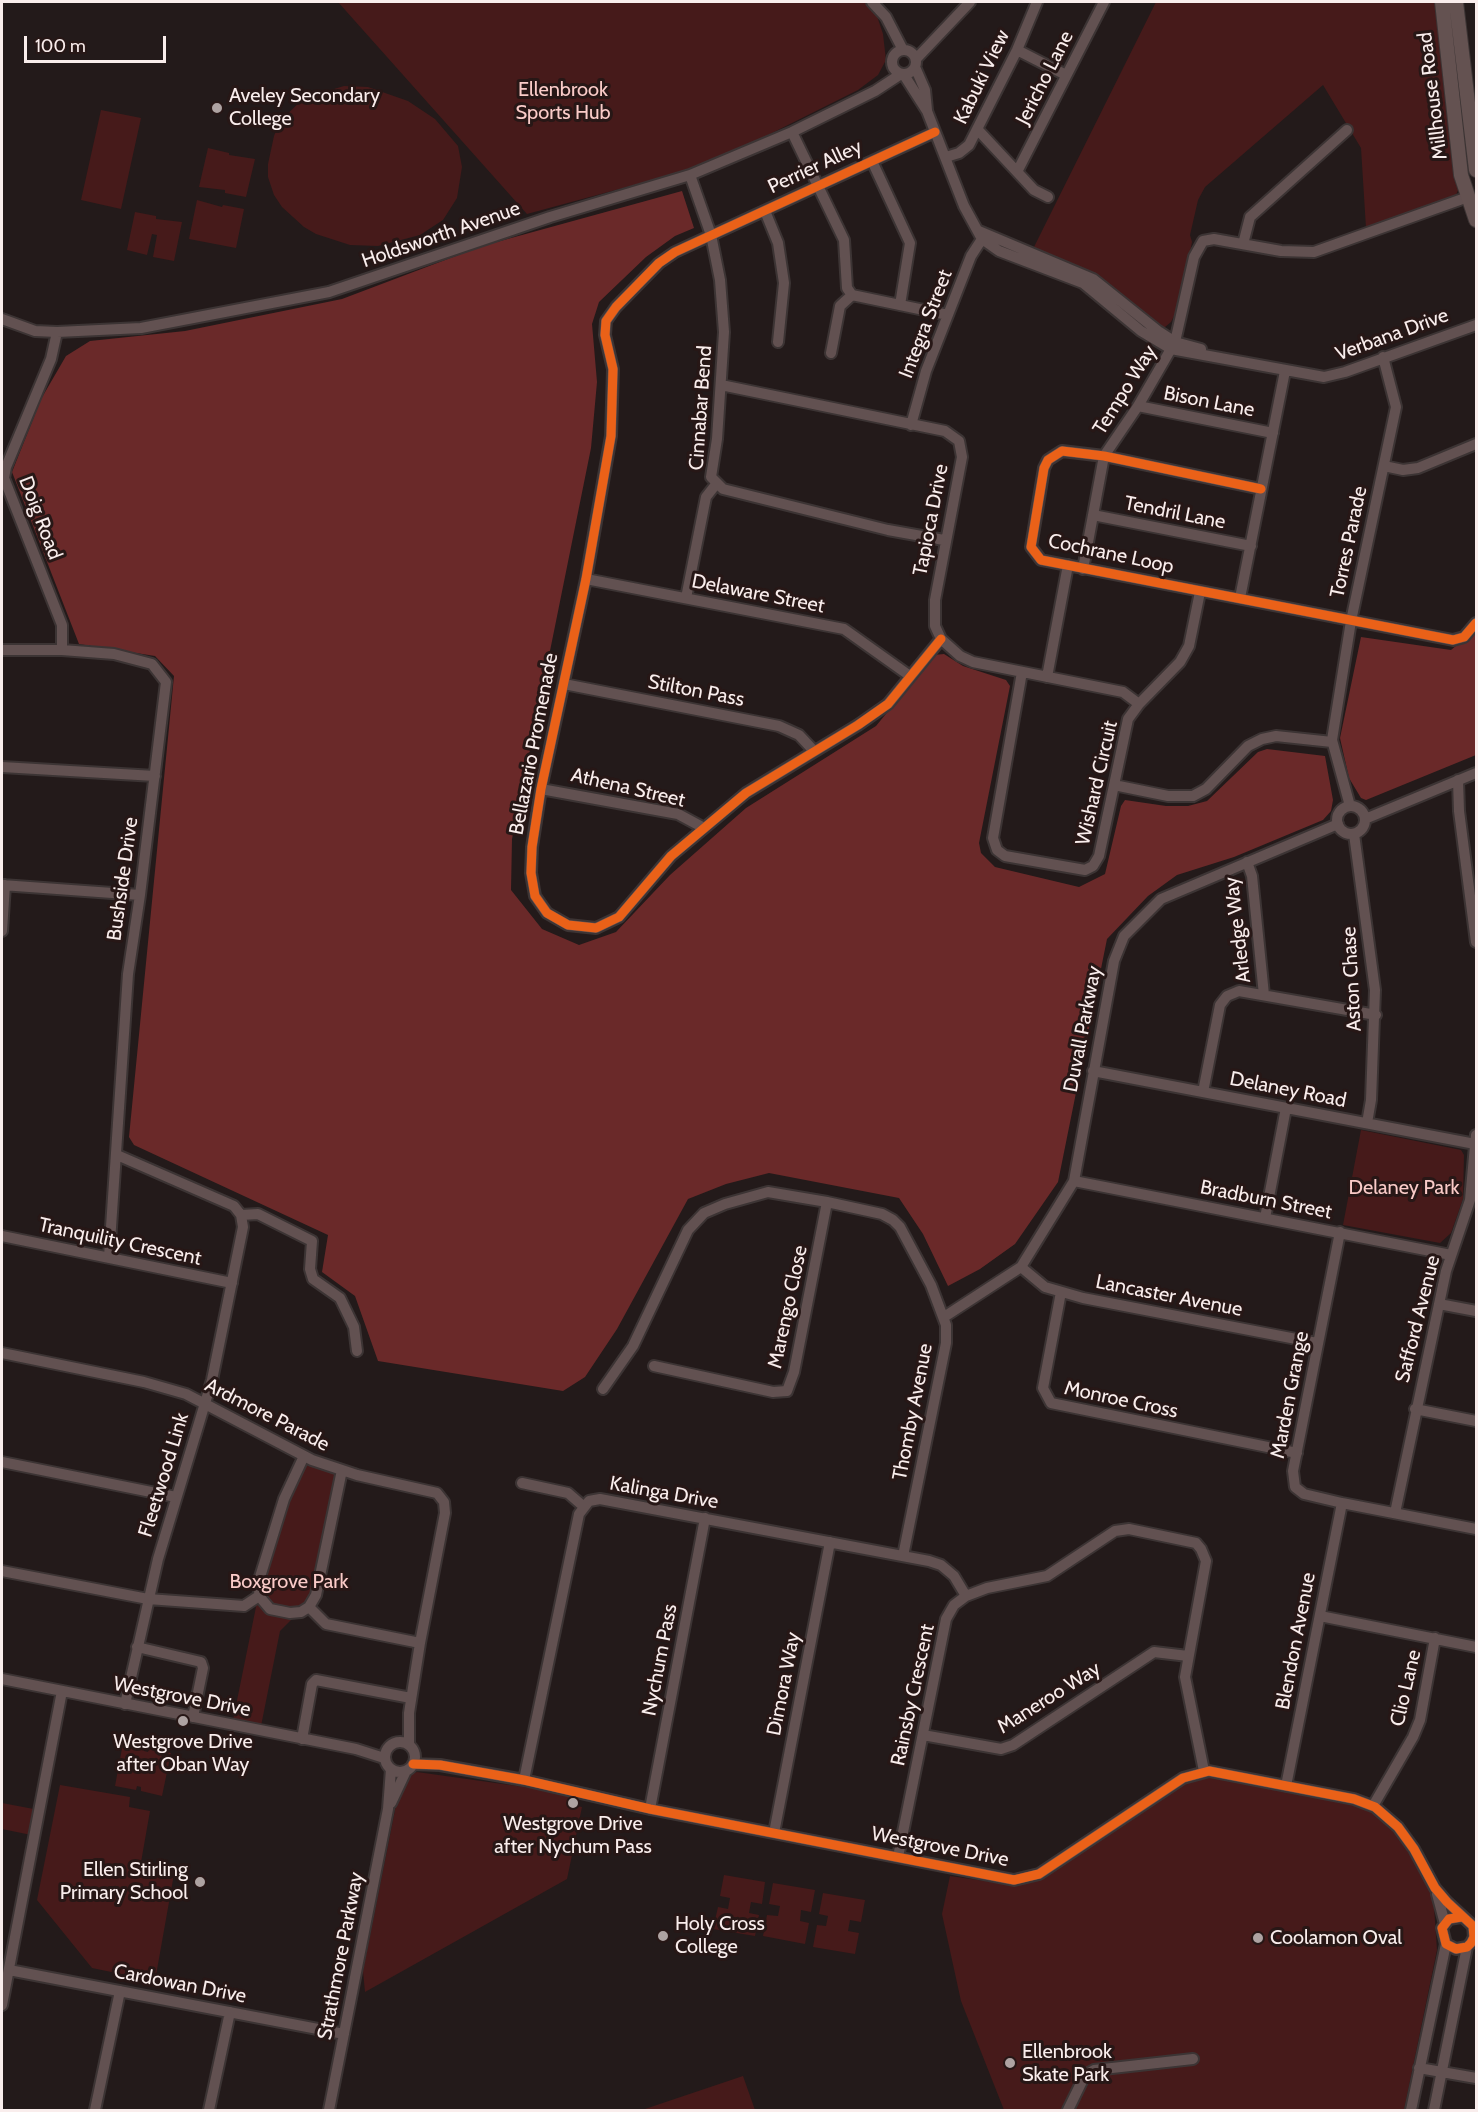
<!DOCTYPE html>
<style>
body{margin:0}
#map{position:relative;width:1478px;height:2112px;overflow:hidden;background:#231a1a;font-family:Cabin,sans-serif}
canvas{display:block}
.frame{position:absolute;inset:0;border:3px solid #f9edec;pointer-events:none}
.scale{position:absolute;left:24px;top:36px;width:142px;height:27px;box-sizing:border-box;border:3px solid #f9edec;border-top:0;padding-left:8px;font-size:18px;line-height:21px;white-space:nowrap;color:#f9edec;-webkit-text-stroke:4px #271716;paint-order:stroke}
</style>
<div id="map">
<canvas width="1478" height="2112"></canvas>
<div class="frame"></div>
<div class="scale">100 m</div>
</div>
<script>
const ctx = document.querySelector('canvas').getContext('2d');
ctx.lineJoin = 'round';
function fill(path, color) { ctx.fillStyle = color; ctx.fill(path, 'evenodd'); }
const toPath = rows => new Path2D(rows.map(r => 'M' + r).join(''));
function stroke(path, color, width, dash) { ctx.strokeStyle = color; ctx.lineWidth = width; ctx.lineCap = dash ? 'butt' : 'round'; ctx.setLineDash(dash || []); ctx.stroke(path); }
function drawText(font, color, halo, rows, align = 'center') {
  ctx.font = font + ' Cabin,sans-serif'; ctx.lineWidth = 6; ctx.setLineDash([]); ctx.textBaseline = 'middle'; ctx.strokeStyle = halo; ctx.fillStyle = color; for (const [text, x, y, turn = 0] of rows) {
    ctx.save(); ctx.translate(x, y); ctx.rotate((+turn || 0) * Math.PI / 180); ctx.textAlign = isNaN(turn) ? turn : align; if (halo) ctx.strokeText(text, 0, 0); ctx.fillText(text, 0, 0); ctx.restore();
  }
}
fill(toPath([
 [338,2,864,2,876,13,883,34,886,60,878,75,858,90,708,165,527,214],
 [1156,2,1438,2,1459,188,1456,195,1366,228,1361,148,1323,85,1205,187,1198,200,1190,235,1192,242,1179,306,1171,322,1165,327,1158,328,1096,277,1034,247],
 [344,86,368,87,408,101,435,119,458,146,462,167,457,198,443,220,420,235,378,246,350,245,316,234,304,227,282,207,274,195,268,177,268,164,274,136,280,121,304,98],
 [101,110,141,118,121,209,81,200],
 [208,148,229,153,229,155,255,159,246,197,225,193,225,190,199,187],
 [197,200,222,207,223,205,244,209,236,248,189,239],
 [135,212,156,216,156,219,182,222,174,261,153,257,157,235,152,234,147,255,127,250],
 [1361,1130,1461,1150,1464,1155,1463,1199,1451,1233,1440,1243,1343,1225],
 [304,1456,342,1470,316,1595,280,1631,260,1731,232,1725,258,1597,257,1589],
 [123,1743,145,1747,144,1751,148,1752,149,1748,171,1753,162,1796,141,1791,141,1787,137,1786,136,1790,115,1786],
 [417,1772,574,1794,572,1805,582,1807,567,1879,365,1992,363,1971,398,1795,407,1776],
 [1209,1774,1348,1803,1371,1811,1399,1837,1433,1892,1437,1950,1404,2110,1004,2110,961,2001,942,1914,950,1876,1013,1885,1035,1881,1182,1783],
 [60,1785,130,1797,129,1807,150,1811,140,1868,174,1874,155,1981,92,1968,37,1900],
 [2,1803,39,1810,36,1836,2,1829],
 [724,1875,765,1882,762,1904,751,1902,749,1913,759,1915,755,1936,713,1929,718,1907,728,1909,730,1898,720,1896],
 [773,1883,815,1890,811,1912,801,1910,800,1921,809,1923,805,1944,763,1936,767,1915,778,1916,780,1906,769,1904],
 [823,1893,865,1900,861,1922,850,1920,848,1931,859,1933,855,1954,813,1947,817,1925,826,1926,828,1916,819,1914],
 [743,2076,755,2110,642,2110]
]), '#461a1a');
fill(toPath([
 [682,191,694,228,675,236,646,257,599,302,592,324,597,382,591,448,512,839,511,890,542,929,579,945,616,932,670,875,746,808,876,726,934,655,944,654,963,666,1006,680,1010,686,979,843,981,853,995,867,1079,887,1105,874,1121,806,1125,800,1166,806,1188,806,1207,801,1258,752,1267,749,1325,756,1333,800,1331,811,1323,820,1234,857,1177,875,1148,896,1107,939,1058,1182,1015,1244,980,1269,948,1286,923,1234,899,1198,769,1173,726,1184,688,1199,617,1329,585,1377,563,1391,378,1361,355,1296,322,1272,328,1235,134,1145,129,1137,174,676,155,656,79,644,12,472,41,399,66,356,90,341,185,331,342,299,482,246],
 [1476,629,1476,755,1366,800,1361,798,1349,778,1340,738,1361,637,1451,650]
]), '#6a2929');
const minor = toPath([
 [872,2,886,17,903,50],
 '892 62a12 12 0 1 1 24 0a12 12 0 1 1-24 0Z',
 [1017,50,1066,75],
 [916,59,970,2],
 [915,67,925,90,927,110],
 [904,75,927,111,964,206,982,239,999,251,1083,283,1141,331,1171,349,1324,377,1345,372,1476,325],
 [978,130,1034,190,1048,197],
 [792,132,844,240,847,288,852,295,948,315],
 [935,132,675,252,659,263,616,307,606,321,605,335,613,369,611,436,586,579,541,789,532,847,531,873,535,896,547,913,568,925,596,928,619,917,671,856,746,793,858,725,888,704,941,639],
 [946,157,959,153,969,145,1017,50,1037,2],
 [872,161,910,243,900,305],
 [1018,170,1104,2],
 [690,175,711,235,720,280,724,332,717,439,711,477,723,489,888,530,944,540],
 [765,211,778,243,784,283,778,342],
 [979,231,1093,279,1158,331,1175,342,1201,349],
 [1243,244,1250,217,1347,130],
 [2,319,35,331,57,332,141,328,329,292,550,217,690,175,792,132,875,91,901,74],
 [57,332,51,359,6,467,4,478,62,625,62,650],
 [831,353,840,306,852,295],
 [721,385,945,431,959,441,962,457,935,600,935,626,941,639,960,656,973,662,1123,692,1139,704],
 [1138,406,1273,433],
 [911,425,926,371,971,256,982,239],
 [1384,466,1403,470,1418,468,1476,444],
 [1261,489,1104,456,1062,451,1048,460,1044,468,1031,547,1041,560,1453,640,1464,637,1476,623],
 [1093,515,1251,546],
 [1083,569,1104,456,1138,406,1175,342,1194,257,1203,241,1214,239,1281,251,1314,252,1468,197],
 [586,579,844,629,910,676],
 [686,598,706,497,717,483],
 [1240,598,1285,371],
 [2,650,62,650,114,654,152,664,166,682,140,895,128,974,109,1257],
 [1022,672,993,838,997,850,1005,856,1085,870,1093,866,1099,856,1128,719,1139,704,1180,662,1189,646,1200,592],
 [1047,677,1068,565],
 [564,684,779,726,799,735,814,751],
 [2,767,155,776],
 [1458,780,1459,811,1476,942],
 [1114,785,1168,796,1193,796,1206,789,1248,746,1262,739,1276,736,1332,742],
 [541,789,678,814,704,828],
 [1350,806,1332,740,1351,621,1396,407,1383,357],
 '1337 820a14 14 0 1 1 28 0a14 14 0 1 1-28 0Z',
 [1365,819,1476,773],
 [1354,834,1375,990,1371,1100,1367,1123],
 [1247,862,1252,876,1264,995],
 [2,885,140,895],
 [2,931,5,885],
 [1093,1071,1475,1144],
 [1203,1092,1220,1005,1227,996,1239,991,1376,1015],
 [117,1155,234,1206,241,1215,243,1227,212,1380,158,1559,125,1704],
 [1074,1181,1451,1255],
 [241,1215,258,1214,312,1241,310,1269,313,1279,340,1298,354,1327,357,1351],
 [1265,1218,1286,1108],
 [1340,1232,1293,1471,1295,1487,1304,1494,1342,1503,1476,1529],
 [2,1236,232,1283],
 [1021,1267,1045,1287,1083,1298,1317,1343],
 [1061,1292,1043,1388,1051,1403,1297,1453],
 [1439,1304,1476,1311],
 [944,1317,1021,1267,1074,1181,1114,961,1124,936,1161,899,1338,824],
 [2,1353,144,1382,186,1394,312,1460,357,1475,437,1493,444,1502,445,1513,420,1643,409,1713,409,1744],
 [654,1366,773,1392,787,1391,794,1372,827,1202],
 [603,1389,633,1346,688,1230,704,1213,725,1204,768,1192,827,1202,882,1214,893,1220,900,1227,931,1285,946,1325,946,1343,903,1556],
 [1415,1409,1476,1421],
 [304,1456,284,1499,260,1577,259,1596,270,1609,290,1613,301,1612,309,1607,316,1595,342,1470],
 [2,1462,176,1497],
 [522,1483,568,1493,583,1506],
 [1395,1513,1446,1271,1470,1200,1476,1135],
 [2,1571,148,1599,244,1606,259,1596],
 [309,1607,326,1624,420,1643],
 [1320,1616,1476,1647],
 [137,1647,201,1662,203,1668,193,1717],
 [2,1679,356,1749,384,1758],
 [923,1735,1001,1749,1013,1745,1154,1652,1188,1656],
 [302,1739,312,1684,316,1680,411,1698],
 '385 1757a15 15 0 1 1 30 0a15 15 0 1 1-30 0Z',
 [413,1764,440,1765,524,1780,650,1809,1014,1880,1039,1874,1183,1778,1209,1771,1354,1799,1375,1807,1398,1827,1414,1849,1435,1888,1447,1902,1473,1926,1474,1937,1471,1943,1467,1947,1456,1949,1446,1944,1442,1928,1449,1919,1461,1917],
 [524,1780,579,1514,589,1501,600,1499,929,1561,941,1565,954,1576,966,1596],
 [1286,1786,1342,1503],
 [391,1803,406,1771],
 [1373,1806,1413,1737,1420,1720,1435,1638],
 [650,1809,705,1518],
 [774,1833,830,1542],
 [898,1857,946,1619,954,1605,966,1596,987,1588,1047,1576,1115,1531,1129,1529,1196,1543,1201,1549,1206,1561,1185,1677,1204,1771],
 [1437,1894,1445,1924],
 [9,1970,344,2034],
 [2,2005,62,1691],
 [1419,2068,1476,2078],
 [95,2110,120,1991],
 [209,2110,230,2012],
 [329,2110,388,1809,391,1769],
 [1068,2110,1085,2075,1094,2070,1193,2059],
 [1411,2110,1446,1944],
 [1434,2110,1467,1947]
]);
const major = toPath([
 [1442,2,1461,175,1476,220],
 [1456,2,1476,170]
]);
stroke(minor, '#3c3434', 14);
stroke(major, '#3c3434', 16);
stroke(minor, '#625151', 10);
stroke(major, '#645251', 14);
stroke(toPath([
 [935,132,675,252,659,263,616,307,606,321,605,335,613,369,611,436,586,579,541,789,532,847,531,873,535,896,547,913,568,925,596,928,619,917,671,856,746,793,858,725,888,704,941,639],
 [1261,489,1104,456,1062,451,1048,460,1044,468,1031,547,1041,560,1453,640,1464,637,1476,623],
 [413,1764,440,1765,524,1780,650,1809,1014,1880,1039,1874,1183,1778,1209,1771,1354,1799,1375,1807,1398,1827,1414,1849,1435,1888,1447,1902,1473,1926,1474,1937,1471,1943,1467,1947,1456,1949,1446,1944,1442,1928,1449,1919,1461,1917]
]), '#ea6118', 9);
for (const [x, y, r, color] of [
 [217,108,6,"#aea3a2"],
 [183,1721,6,"#aea3a2"],
 [573,1803,6,"#aea3a2"],
 [200,1882,6,"#aea3a2"],
 [663,1936,6,"#aea3a2"],
 [1258,1938,6,"#aea3a2"],
 [1010,2063,6,"#aea3a2"]
]) { const dot = new Path2D(); dot.arc(x, y, r, 0, 2 * Math.PI); ctx.fillStyle = color; ctx.fill(dot); stroke(dot, '#271716', 2); }
drawText('20px', '#f9edec', '#271716', [
 ["Kabuki View",982,77,-64],
 ["Jericho Lane",1045,78,-63],
 ["Millhouse Road",1433,96,-97],
 ["Perrier Alley",815,167,-25],
 ["Holdsworth Avenue",441,235,-19],
 ["Integra Street",926,324,-69],
 ["Verbana Drive",1392,335,-20],
 ["Tempo Way",1125,390,-58],
 ["Bison Lane",1209,402,11],
 ["Cinnabar Bend",701,408,-86],
 ["Tendril Lane",1175,513,11],
 ["Doig Road",40,518,69],
 ["Tapioca Drive",931,520,-79],
 ["Torres Parade",1349,542,-78],
 ["Cochrane Loop",1111,554,12],
 ["Delaware Street",758,594,11],
 ["Stilton Pass",696,691,11],
 ["Bellazario Promenade",534,744,-79],
 ["Wishard Circuit",1097,783,-77],
 ["Athena Street",628,788,13],
 ["Bushside Drive",123,879,-82],
 ["Arledge Way",1238,930,-97],
 ["Aston Chase",1352,979,-93],
 ["Duvall Parkway",1083,1029,-79],
 ["Delaney Road",1288,1090,11],
 ["Bradburn Street",1266,1200,11],
 ["Tranquility Crescent",120,1242,12],
 ["Lancaster Avenue",1169,1296,11],
 ["Marengo Close",788,1307,-78],
 ["Safford Avenue",1418,1319,-76],
 ["Marden Grange",1290,1395,-79],
 ["Monroe Cross",1121,1400,12],
 ["Thomby Avenue",913,1412,-79],
 ["Ardmore Parade",267,1415,27],
 ["Fleetwood Link",164,1475,-73],
 ["Kalinga Drive",664,1493,10],
 ["Blendon Avenue",1296,1641,-79],
 ["Nychum Pass",660,1660,-79],
 ["Dimora Way",784,1684,-79],
 ["Clio Lane",1406,1688,-77],
 ["Rainsby Crescent",913,1695,-78],
 ["Westgrove Drive",182,1697,11],
 ["Maneroo Way",1049,1698,-32],
 ["Westgrove Drive",940,1847,11],
 ["Strathmore Parkway",341,1956,-79],
 ["Cardowan Drive",180,1984,11]
]);
drawText('20px', '#facbc8', '#271716', [
 ["Ellenbrook",563,90],
 ["Sports Hub",563,113],
 ["Delaney Park",1404,1188],
 ["Boxgrove Park",289,1582]
]);
drawText('20px', '#f9edec', '#271716', [
 ["Aveley Secondary",229,96],
 ["College",229,119],
 ["Westgrove Drive",183,1742,"center"],
 ["after Oban Way",183,1765,"center"],
 ["Westgrove Drive",573,1824,"center"],
 ["after Nychum Pass",573,1847,"center"],
 ["Ellen Stirling",188,1870,"right"],
 ["Primary School",188,1893,"right"],
 ["Holy Cross",675,1924],
 ["College",675,1947],
 ["Coolamon Oval",1270,1938],
 ["Ellenbrook",1022,2052],
 ["Skate Park",1022,2075]
], 'left');
</script>
